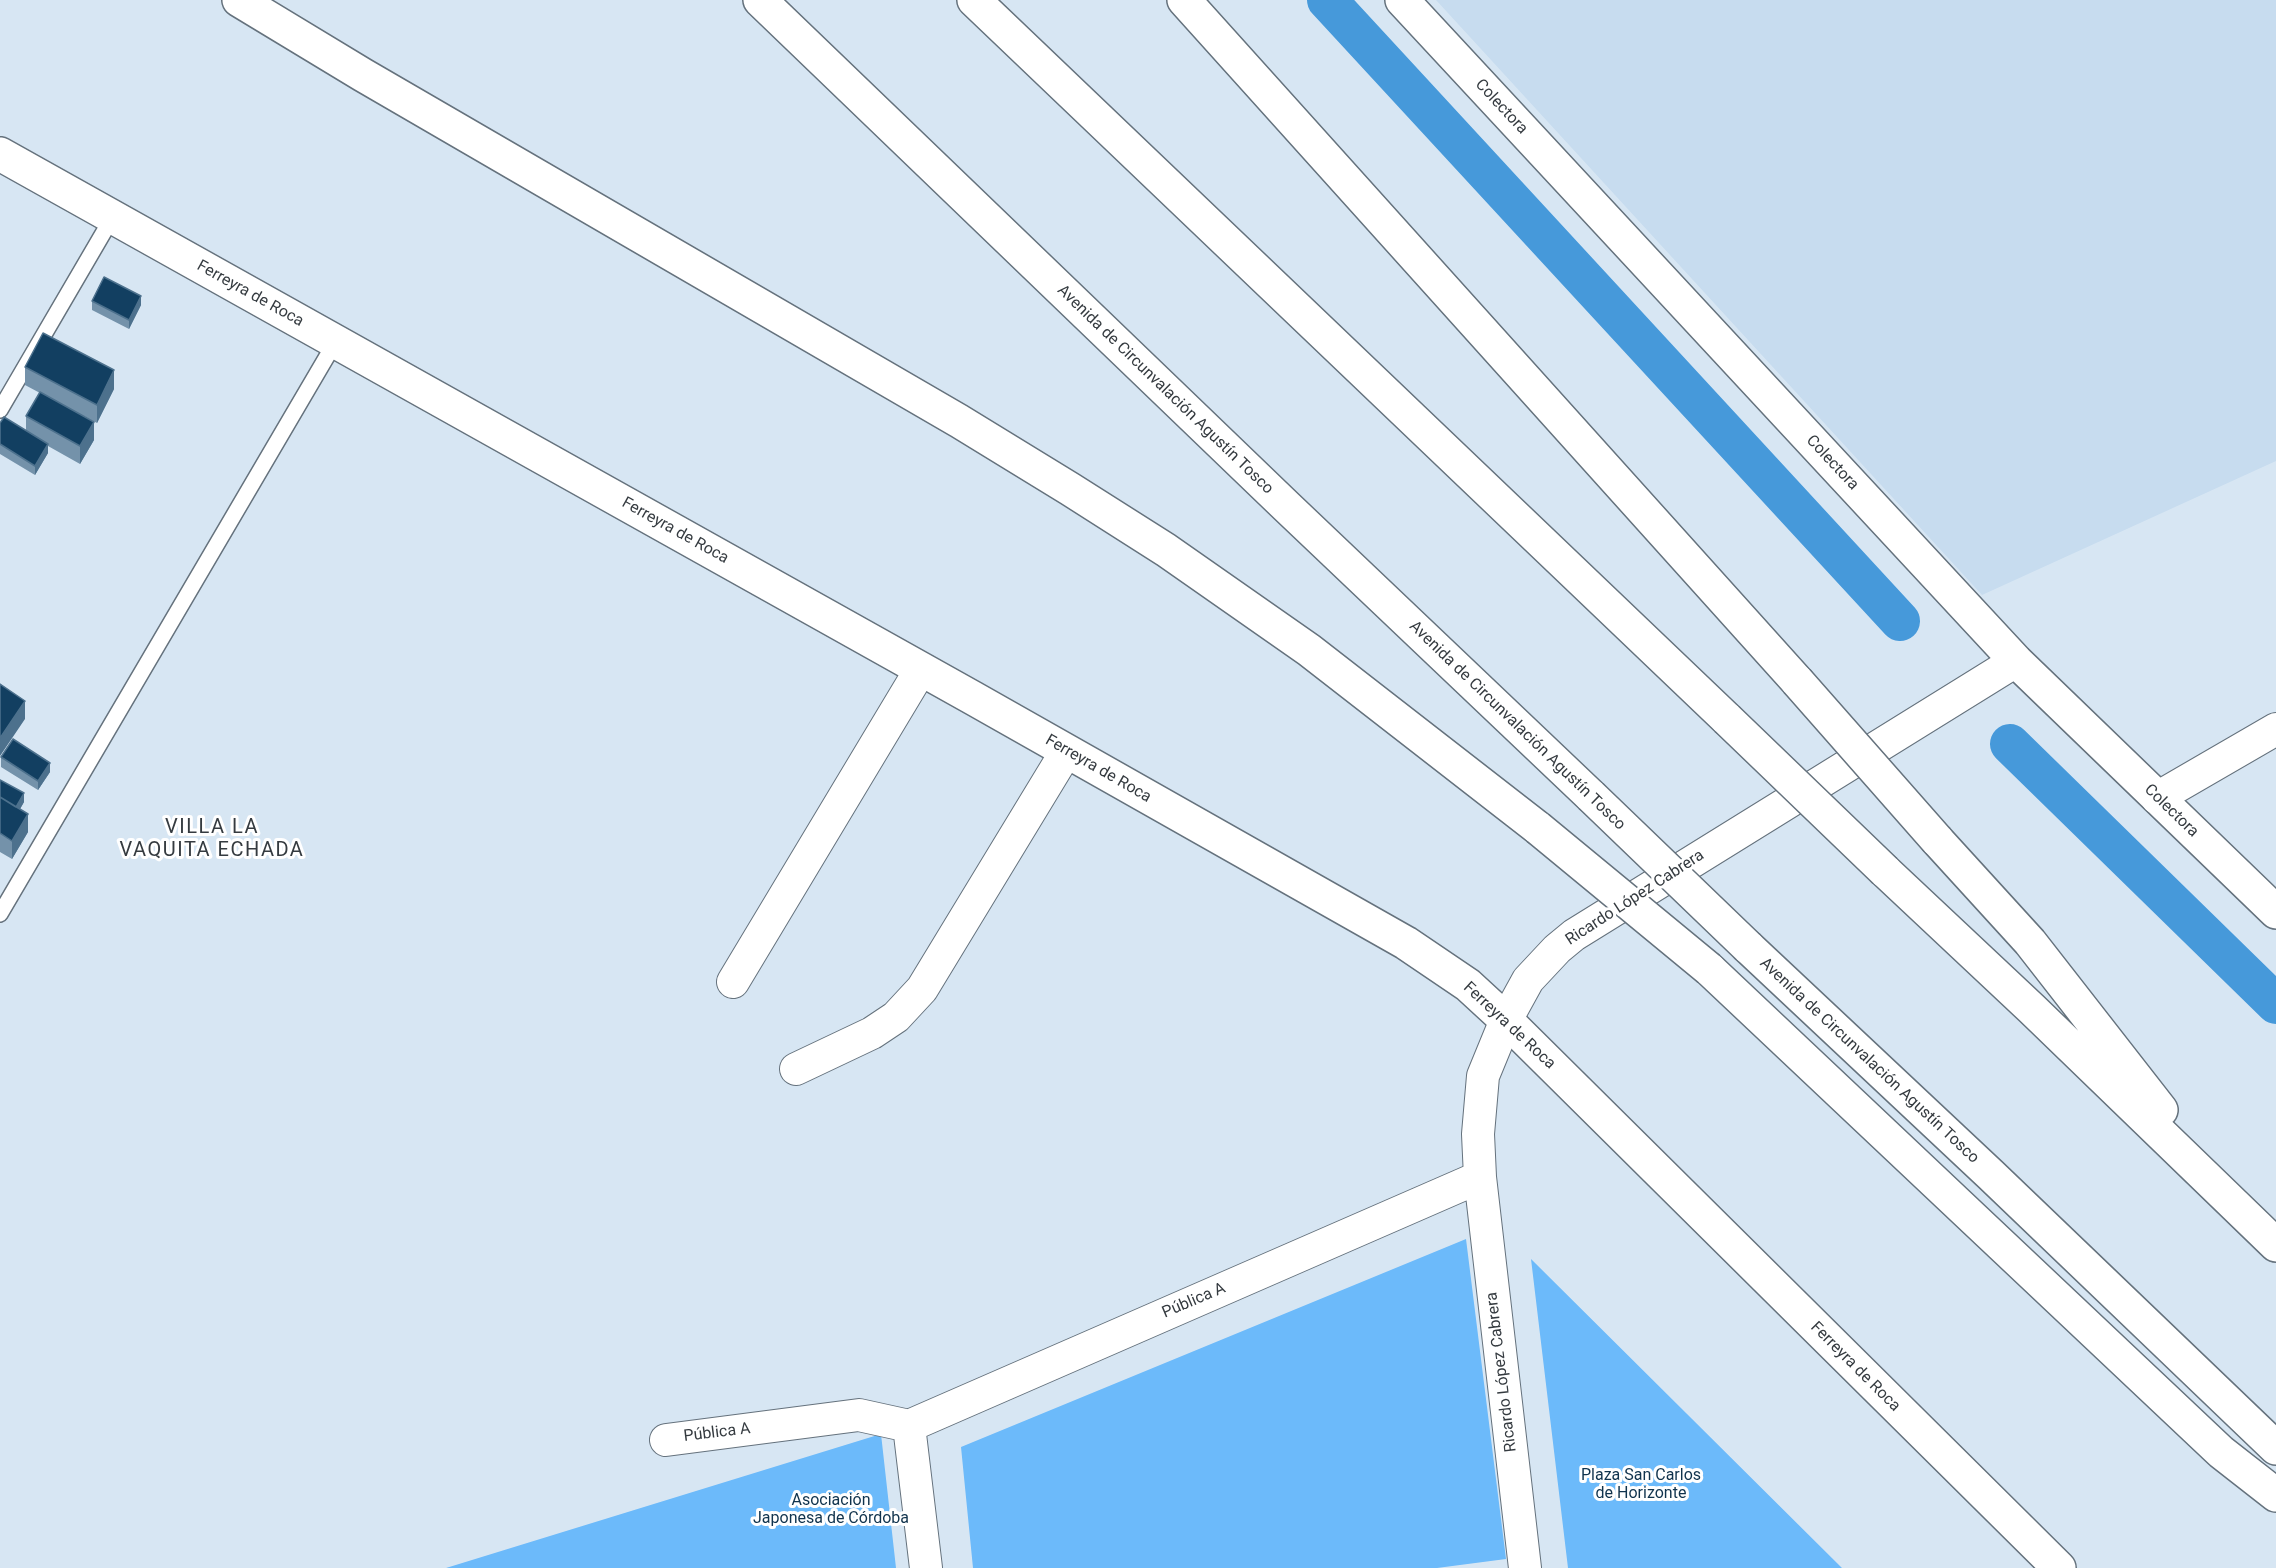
<!DOCTYPE html>
<meta charset="utf-8">
<style>
body{margin:0}
canvas{display:block;background:#d7e6f3}
</style>
<canvas width="2276" height="1568"></canvas>
<script>
const ctx = document.querySelector('canvas').getContext('2d');
ctx.lineJoin = 'round';
function fill(path, color) { ctx.fillStyle = color; ctx.fill(path, 'evenodd'); }
const toPath = rows => new Path2D(rows.map(r => 'M' + r).join(''));
function stroke(path, color, width, dash) { ctx.strokeStyle = color; ctx.lineWidth = width; ctx.lineCap = dash ? 'butt' : 'round'; ctx.setLineDash(dash || []); ctx.stroke(path); }
function drawText(font, color, halo, rows, align = 'center') {
  ctx.font = font + ' Roboto,sans-serif'; ctx.lineWidth = 6; ctx.setLineDash([]); ctx.textBaseline = 'middle'; ctx.strokeStyle = halo; ctx.fillStyle = color; for (const [text, x, y, turn = 0] of rows) {
    ctx.save(); ctx.translate(x, y); ctx.rotate((+turn || 0) * Math.PI / 180); ctx.textAlign = isNaN(turn) ? turn : align; if (halo) ctx.strokeText(text, 0, 0); ctx.fillText(text, 0, 0); ctx.restore();
  }
}
fill(toPath([
 [1436,0,2276,0,2276,461,1982,595]
]), '#c7dcef');
fill(toPath([
 [1466,1239,1506,1559,1437,1568,973,1568,961,1447],
 [1531,1259,1842,1568,1568,1568],
 [881,1434,896,1568,446,1568]
]), '#6cbafa');
stroke(toPath([
 [1327,0,1900,621],
 [2010,744,2276,1004]
]), '#4699da', 40);
const service = toPath([
 [0,410,112,218],
 [0,914,336,341]
]);
const minor = toPath([
 [2157,798,2276,729],
 [733,982,921,669],
 [796,1069,872,1033,896,1017,922,989,1066,752],
 [909,1426,926,1568],
 [666,1440,859,1415,909,1426,1480,1177],
 [1525,1568,1480,1177,1478,1134,1483,1076,1506,1020,1528,980,1557,949,1574,935,2016,661]
]);
const tertiary = toPath([
 [1402,0,2016,661,2276,912],
 [0,154,973,698,1406,943,1468,985,1506,1020,2059,1568]
]);
const motorway = toPath([
 [239,0,363,75,959,421,1070,489,1166,550,1309,650,1538,828],
 [760,0,1286,506,1591,796],
 [974,0,1727,719],
 [1184,0,1797,681],
 [1937,840,2030,942,2161,1110],
 [1885,871,2032,1009,2276,1245],
 [1748,947,1991,1175,2276,1448],
 [1709,969,2221,1452,2276,1495]
]);
stroke(service, '#65727d', 18);
stroke(minor, '#65727d', 34);
stroke(tertiary, '#65727d', 36);
stroke(motorway, '#65727d', 36);
stroke(service, '#fff', 15);
stroke(minor, '#fff', 32);
stroke(tertiary, '#fff', 33);
stroke(motorway, '#fff', 33);
const motorwayBridge = toPath([
 [1797,681,1937,840],
 [1727,719,1885,871],
 [1591,796,1748,947],
 [1538,828,1709,969]
]);
stroke(motorwayBridge, '#65727d', 36, []);
stroke(motorwayBridge, '#fff', 33);
fill(toPath([
 [92,301,141,305,129,329,92,310],
 [25,367,114,389,97,423,84,416,94,440,80,464,48,446,48,453,35,475,0,454,0,423,26,431,26,416,40,393,25,385],
 [1,757,50,772,38,790,1,767],
 [0,780,24,802,20,809,28,832,12,859,0,852]
]), '#7492aa');
fill(toPath([
 [141,296,141,305,129,329,129,320],
 [114,370,114,389,97,423,97,405],
 [94,422,94,440,80,464,80,446],
 [48,444,48,453,35,475,35,466],
 [25,701,25,719,0,756,0,738],
 [50,763,50,772,38,790,38,781],
 [24,793,24,802,12,823,12,814],
 [28,814,28,832,12,859,12,841]
]), '#4d718d');
const building = toPath([
 [104,277,141,296,129,320,92,301,104,277],
 [43,333,114,370,97,405,25,367,43,333],
 [40,392,94,422,80,446,26,416,40,392],
 [4,417,48,444,35,466,0,444,0,423,4,417],
 [0,684,25,701,0,738,0,684],
 [13,739,50,763,38,781,1,757,13,739],
 [0,780,24,793,16,807,0,797,0,780],
 [0,797,28,814,12,841,0,833,0,797]
]);
fill(building, '#123f61');
stroke(building, '#4d718d', 1.5);
drawText('16px', '#353b40', '#fff', [
 ["Colectora",1501,107,47],
 ["Ferreyra de Roca",250,294,29],
 ["Avenida de Circunvalación Agustín Tosco",1165,390,44],
 ["Colectora",1832,463,47],
 ["Ferreyra de Roca",675,531,29],
 ["Avenida de Circunvalación Agustín Tosco",1517,726,44],
 ["Ferreyra de Roca",1098,769,30],
 ["Colectora",2171,811,44],
 ["Ricardo López Cabrera",1635,898,-33],
 ["Ferreyra de Roca",1509,1026,43],
 ["Avenida de Circunvalación Agustín Tosco",1869,1061,43],
 ["Pública A",1194,1301,-23],
 ["Ferreyra de Roca",1855,1367,45],
 ["Ricardo López Cabrera",1502,1372,-97],
 ["Pública A",717,1433,-7]
]);
drawText('16px', '#10334d', '#fff', [
 ["Plaza San Carlos",1641,1476],
 ["de Horizonte",1641,1494],
 ["Asociación",831,1501],
 ["Japonesa de Córdoba",831,1519]
]);
ctx.letterSpacing = '1.5px';
drawText('20px', '#353b40', '#fff', [
 ["VILLA LA",212,828],
 ["VAQUITA ECHADA",212,851]
]);
ctx.letterSpacing = '0px';
</script>
